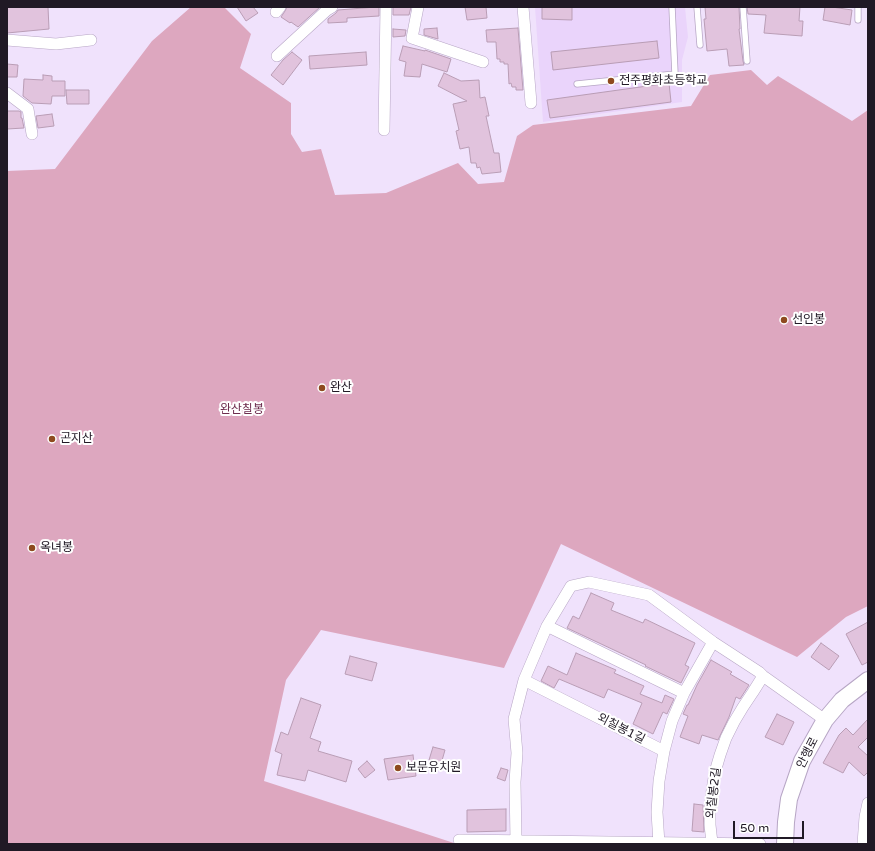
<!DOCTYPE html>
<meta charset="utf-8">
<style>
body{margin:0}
#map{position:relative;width:875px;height:851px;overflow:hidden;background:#f0e2fc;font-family:"Varela Round",sans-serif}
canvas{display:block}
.frame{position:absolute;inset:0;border:8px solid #201925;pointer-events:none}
.scale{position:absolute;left:733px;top:821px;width:71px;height:18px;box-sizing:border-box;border:2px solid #201925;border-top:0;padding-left:5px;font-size:12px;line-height:14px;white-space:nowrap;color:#201925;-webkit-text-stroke:3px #fff;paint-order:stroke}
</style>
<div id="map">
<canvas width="875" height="851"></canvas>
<div class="frame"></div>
<div class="scale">50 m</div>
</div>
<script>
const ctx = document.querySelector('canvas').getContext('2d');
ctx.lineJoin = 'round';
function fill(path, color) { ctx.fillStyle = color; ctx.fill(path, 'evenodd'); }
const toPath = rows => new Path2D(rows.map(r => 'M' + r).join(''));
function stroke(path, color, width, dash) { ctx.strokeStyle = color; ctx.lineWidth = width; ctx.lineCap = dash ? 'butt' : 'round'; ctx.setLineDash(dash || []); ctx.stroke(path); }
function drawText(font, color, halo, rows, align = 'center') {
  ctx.font = font + ' "Varela Round","Noto Sans KR",sans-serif'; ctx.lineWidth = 4; ctx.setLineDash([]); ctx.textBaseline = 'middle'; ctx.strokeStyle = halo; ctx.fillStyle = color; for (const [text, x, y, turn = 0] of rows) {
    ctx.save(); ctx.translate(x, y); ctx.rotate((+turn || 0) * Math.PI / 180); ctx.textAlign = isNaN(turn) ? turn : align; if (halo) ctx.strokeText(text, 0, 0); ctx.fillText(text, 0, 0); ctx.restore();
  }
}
fill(toPath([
 [535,7,685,7,688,37,682,60,682,102,543,122]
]), '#ead4fb');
fill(toPath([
 [191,7,224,7,251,34,240,68,291,103,291,134,302,152,321,149,335,195,386,193,458,163,478,184,504,182,517,136,533,125,691,106,710,75,751,70,767,85,778,76,852,121,868,110,868,606,846,617,797,657,561,544,504,668,321,630,286,680,264,781,457,844,7,844,7,171,55,169,152,41]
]), '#dda7bf');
const building = toPath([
 [7,7,48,7,49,29,7,33,7,7],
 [237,7,253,7,258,13,246,21,237,7],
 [287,7,320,7,298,27,291,22,290,23,281,17,285,11,287,7],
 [376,7,379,7,379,16,347,18,347,22,328,23,328,19,336,13,338,10,376,7],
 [393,7,411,7,409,15,393,15,393,7],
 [465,7,486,7,487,18,467,20,465,7],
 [542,7,572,7,572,20,542,19,542,7],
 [705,7,739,7,740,29,739,29,743,61,744,65,729,66,727,49,707,51,704,19,706,19,705,7],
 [747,7,800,7,799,21,803,21,802,36,764,33,766,15,748,14,747,7],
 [825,7,832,7,852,10,850,25,823,20,825,7],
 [437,28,438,39,424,35,424,29,437,28],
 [518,28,523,90,516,90,516,87,512,87,511,83,509,84,508,64,504,64,504,62,500,62,500,59,497,59,496,42,487,42,486,30,518,28],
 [393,29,406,30,405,36,393,37,393,29],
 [657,41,659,58,553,70,551,52,657,41],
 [403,46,425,51,425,50,451,59,447,72,422,64,420,77,404,76,406,62,399,60,403,46],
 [292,52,302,60,283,85,271,75,283,60,292,52],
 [366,52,367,65,310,69,309,56,366,52],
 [7,64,18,65,17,77,7,77,7,64],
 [444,73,461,81,479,80,480,98,485,97,489,116,486,116,494,153,499,153,501,172,482,174,480,167,477,168,476,163,471,163,469,147,460,149,456,131,459,130,453,104,467,101,438,86,444,73],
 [43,75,52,76,52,81,65,81,65,96,52,96,51,104,32,103,23,96,24,79,43,80,43,75],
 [669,83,671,102,550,118,547,100,669,83],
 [66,90,89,90,89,104,67,104,66,90],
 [7,111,19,111,21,112,21,118,22,118,24,128,7,129,7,111],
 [52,114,54,126,38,128,36,116,52,114],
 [591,593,614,603,611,610,643,623,645,619,695,643,685,665,689,667,681,683,645,666,646,665,567,628,573,616,579,619,591,593],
 [868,622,868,662,862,665,846,634,868,622],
 [821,643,839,656,829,670,811,657,821,643],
 [576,653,616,670,614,673,644,686,640,694,662,703,665,695,674,699,667,714,663,712,653,734,633,724,642,703,608,689,604,698,559,679,554,688,541,681,548,666,567,675,576,653],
 [350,656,377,663,372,681,345,674,350,656],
 [711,660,732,672,730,674,749,685,740,699,736,697,729,717,718,740,702,735,699,744,680,737,688,716,683,714,687,705,688,705,697,685,711,660],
 [301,698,321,705,310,738,321,742,318,751,352,761,346,782,308,770,305,781,277,775,282,754,275,751,281,732,288,735,301,698],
 [777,714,794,722,783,745,765,737,777,714],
 [868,719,868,737,858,747,868,756,868,772,864,776,849,762,843,773,823,763,839,735,846,728,853,735,868,719],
 [433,747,445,750,441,764,429,760,433,747],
 [413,755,416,776,388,780,384,759,413,755],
 [367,761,375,770,365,778,358,769,367,761],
 [501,768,508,770,505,781,497,778,501,768],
 [694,804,703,805,704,832,692,831,694,804],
 [506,809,506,831,467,832,467,810,506,809]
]);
fill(building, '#e1c3dd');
stroke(building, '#b99db5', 1);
const lane = toPath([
 [697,7,700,45],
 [743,7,747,61],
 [858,7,858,20],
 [577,84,675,74,672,7]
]);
const street = toPath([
 [418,7,412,38,483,62],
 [523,7,531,103],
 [276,12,280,7],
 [7,40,56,44,91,40],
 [277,56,327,10,332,7],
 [7,93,28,109,32,134],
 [384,130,386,7],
 [547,626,684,693],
 [524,680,664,751],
 [459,840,760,844],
 [516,841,515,782,517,753,514,719,524,680,547,626,571,586,589,582,649,595,713,642,759,672,763,676,825,720],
 [712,843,710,825,710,808,712,790,715,772,720,755,726,738,734,722,743,707,753,692,763,676],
 [659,844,657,812,659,781,664,751,672,721,684,693,713,642],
 [863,844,865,817,868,803]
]);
const secondary = toPath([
 [785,844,786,822,789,799,802,761,825,720,842,700,868,680]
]);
stroke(lane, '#b7a6c5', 7);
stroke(street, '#b7a6c5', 12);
stroke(secondary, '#b7a6c5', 18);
stroke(lane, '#fff', 5.5);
stroke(street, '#fff', 11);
stroke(secondary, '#fff', 16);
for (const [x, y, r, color] of [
 [611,81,4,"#8e4a1f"],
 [784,320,4,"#8e4a1f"],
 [322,388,4,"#8e4a1f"],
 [52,439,4,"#8e4a1f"],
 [32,548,4,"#8e4a1f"],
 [398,768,4,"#8e4a1f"]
]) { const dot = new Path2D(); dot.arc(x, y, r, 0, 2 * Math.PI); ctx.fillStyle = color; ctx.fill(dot); stroke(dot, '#fff', 1.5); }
drawText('12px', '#201925', '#fff', [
 ["전주평화초등학교",619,81],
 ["선인봉",792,320],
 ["완산",330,388],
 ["곤지산",60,439],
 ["옥녀봉",40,548],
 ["보문유치원",406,768]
], 'left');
drawText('12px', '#6e2d4f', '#fff', [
 ["완산칠봉",242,410]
]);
drawText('12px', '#201925', '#fff', [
 ["외칠봉1길",621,729,27],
 ["안행로",808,753,-63],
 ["외칠봉2길",714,793,-83]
]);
</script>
